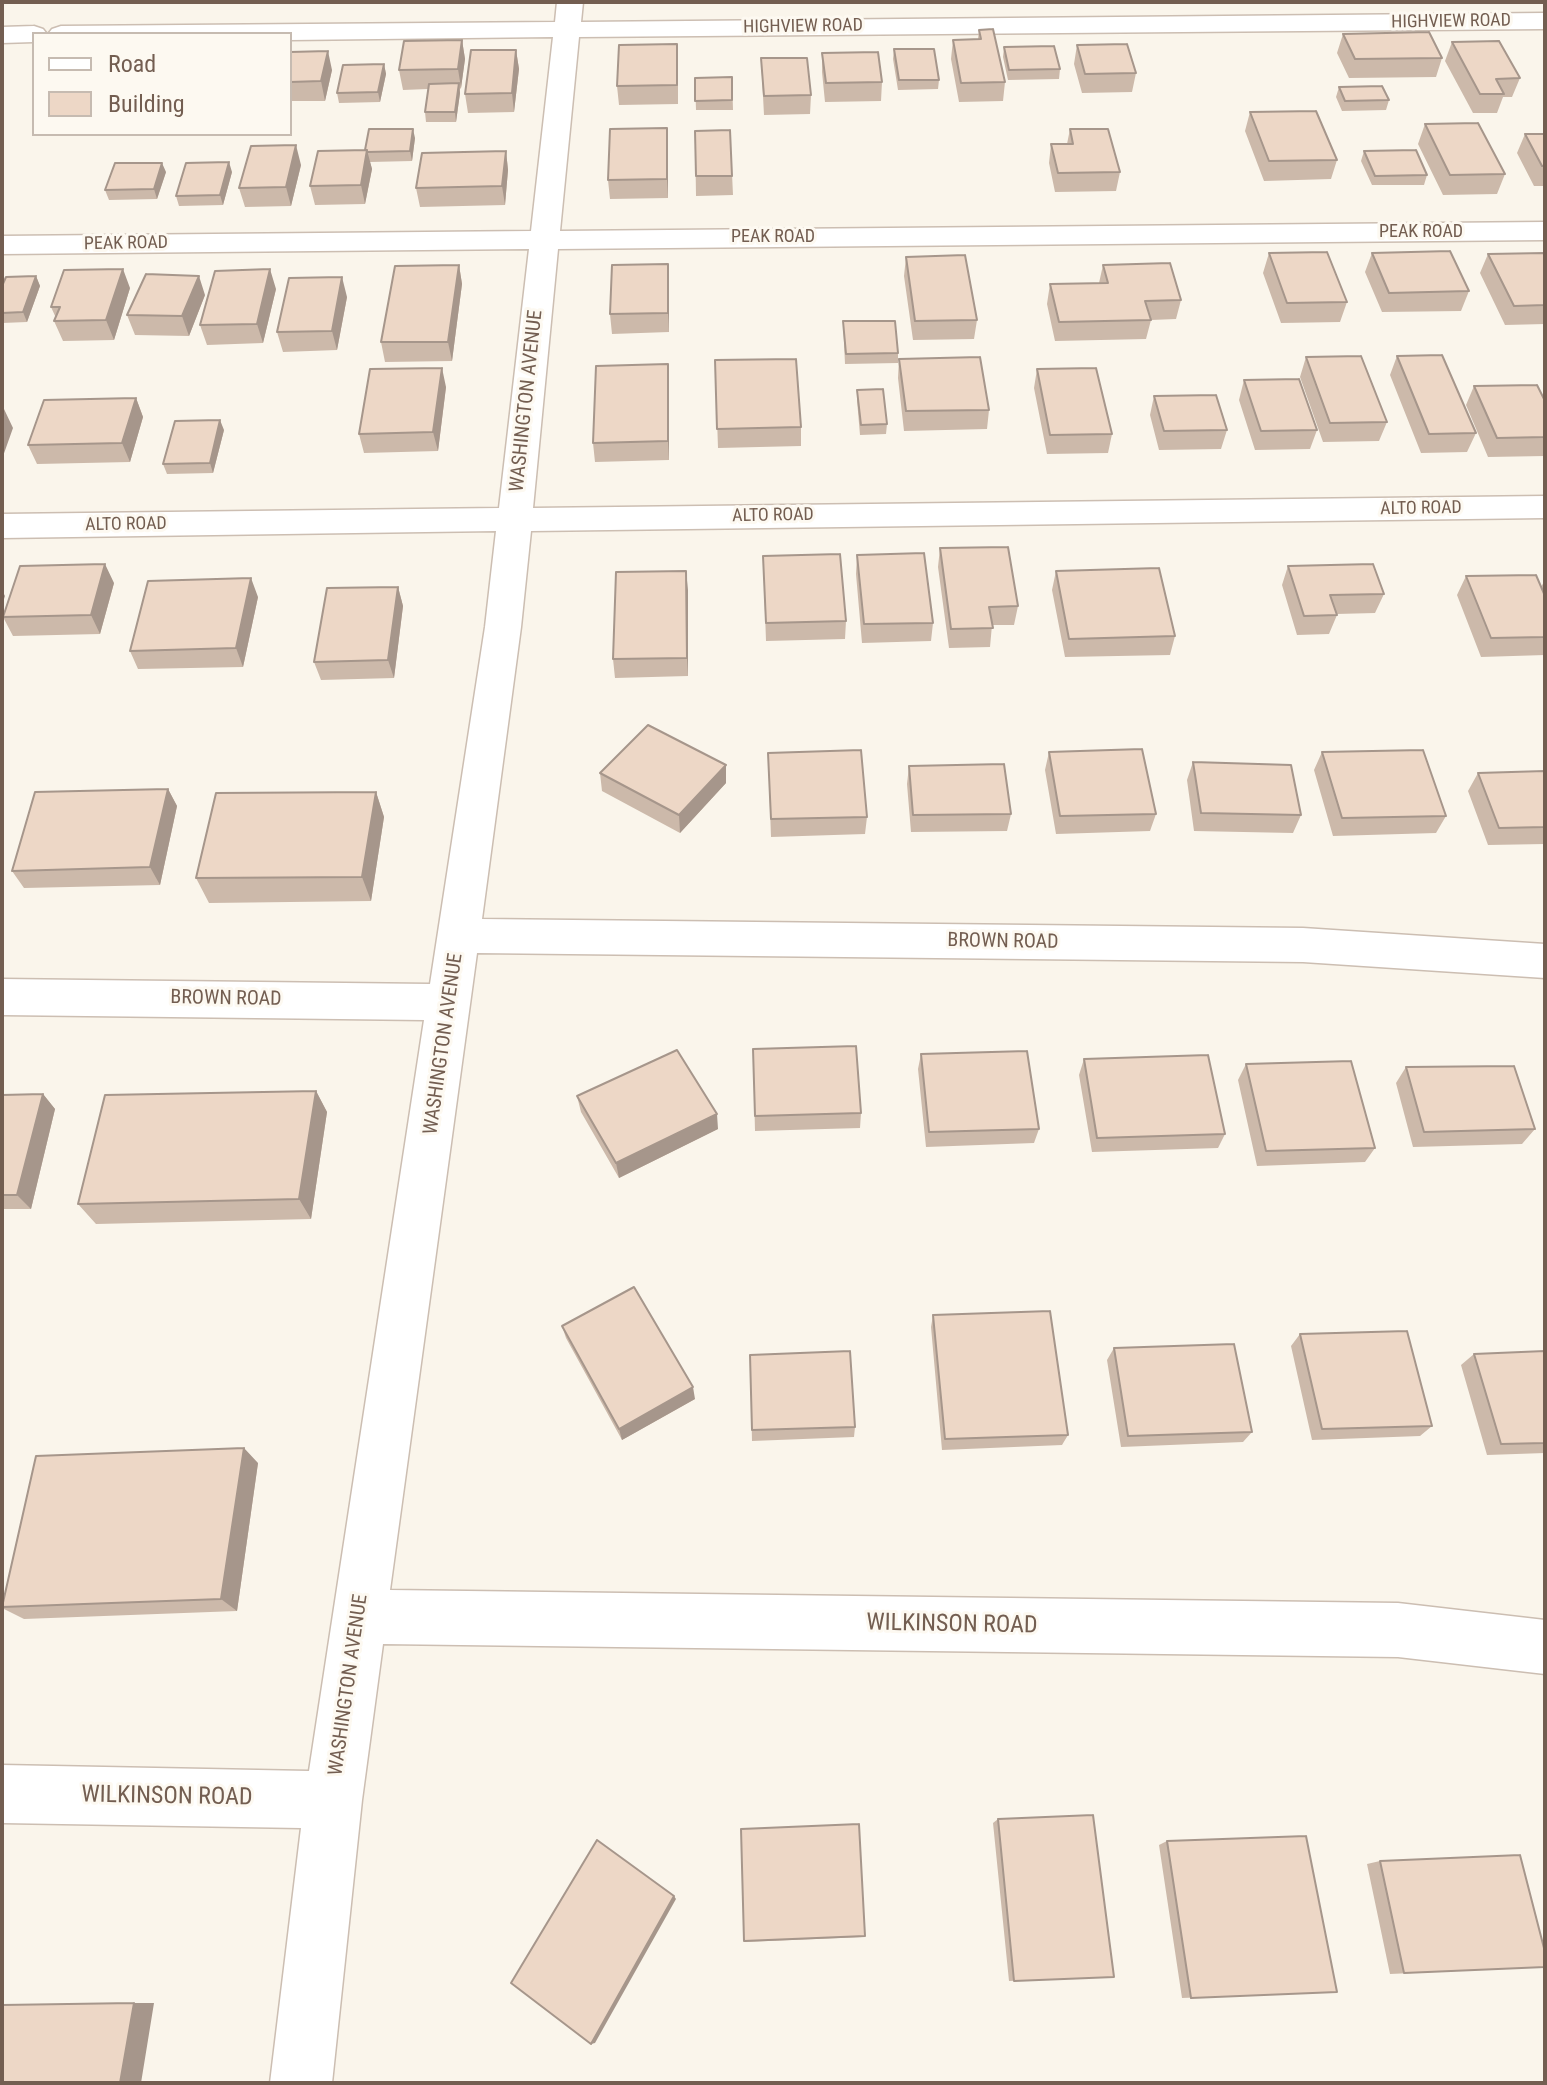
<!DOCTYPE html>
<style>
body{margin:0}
#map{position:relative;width:1547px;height:2085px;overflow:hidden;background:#faf5eb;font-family:"Roboto Condensed",sans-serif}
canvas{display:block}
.frame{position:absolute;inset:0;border:4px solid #735e51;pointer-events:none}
.legend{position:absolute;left:32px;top:32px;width:260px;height:104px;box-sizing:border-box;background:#fdf9f1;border:2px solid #c6bbb1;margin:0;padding:10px 14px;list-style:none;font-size:24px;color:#735e51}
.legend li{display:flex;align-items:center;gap:16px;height:40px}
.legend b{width:40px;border:2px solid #c6bbb1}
</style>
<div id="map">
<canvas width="1547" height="2085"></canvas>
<div class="frame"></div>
<ul class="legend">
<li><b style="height:10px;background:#fff"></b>Road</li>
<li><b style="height:22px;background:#edd7c6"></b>Building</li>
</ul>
</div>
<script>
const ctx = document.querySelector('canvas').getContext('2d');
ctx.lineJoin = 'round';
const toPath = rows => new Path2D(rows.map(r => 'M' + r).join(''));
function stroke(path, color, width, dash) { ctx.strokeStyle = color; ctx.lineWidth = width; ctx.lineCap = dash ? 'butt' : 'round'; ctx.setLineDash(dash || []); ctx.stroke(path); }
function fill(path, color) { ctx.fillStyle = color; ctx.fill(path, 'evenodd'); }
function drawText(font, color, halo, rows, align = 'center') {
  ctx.font = font + ' "Roboto Condensed",sans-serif'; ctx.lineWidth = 6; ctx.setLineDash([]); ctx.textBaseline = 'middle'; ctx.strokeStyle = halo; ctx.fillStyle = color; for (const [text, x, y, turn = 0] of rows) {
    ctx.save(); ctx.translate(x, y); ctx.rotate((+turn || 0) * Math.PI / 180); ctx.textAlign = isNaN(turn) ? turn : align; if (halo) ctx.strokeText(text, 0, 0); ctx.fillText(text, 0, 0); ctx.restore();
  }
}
const minor = toPath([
 [557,2,583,2,581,22,1545,13,1545,29,579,37,560,231,1545,222,1545,240,558,249,533,508,1545,496,1545,518,531,531,521,627,482,919,1303,928,1545,944,1545,978,1303,962,477,953,390,1590,1398,1603,1545,1620,1545,1674,1398,1657,383,1644,362,1800,332,2083,270,2083,301,1828,2,1823,2,1765,309,1771,424,1020,2,1015,2,979,430,984,485,627,496,531,2,538,2,514,499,508,529,249,2,254,2,236,531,231,553,37,290,40,290,34,48,34,52,29,61,26,555,22,557,2],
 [34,26,43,29,47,34,34,34,34,42,2,43,2,27,34,26]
]);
stroke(minor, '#ccbeb2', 3);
fill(minor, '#fff');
fill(toPath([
 [56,2,114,2,56,4],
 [190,2,235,2,235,3,191,4],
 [254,2,294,2,254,3],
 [979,30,1005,82,1003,101,959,102,951,59,953,40,978,39],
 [1343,34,1442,58,1436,77,1349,78,1337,53],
 [462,40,465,59,461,88,460,89,460,93,456,122,426,122,425,112,428,89,403,90,399,70],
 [1452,42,1520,78,1512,97,1503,97,1497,113,1473,113,1445,61],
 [1077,45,1136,73,1132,92,1082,93,1074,64],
 [1004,47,1060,69,1059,79,1008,80,1003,57],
 [894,49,939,80,938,89,898,90,893,59],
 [516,50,519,69,514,112,468,113,465,94],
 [290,52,332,70,325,101,290,101],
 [822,53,882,82,881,101,825,102,822,72],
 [761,58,811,95,810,114,764,115],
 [678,63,678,104,619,105,617,86],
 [384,64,386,74,380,102,339,103,337,93],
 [732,77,733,110,696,110,695,78],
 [1339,87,1389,100,1386,110,1342,111,1336,97],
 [1250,112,1337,160,1331,179,1264,181,1245,131],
 [1425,124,1505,174,1497,194,1443,195,1418,144],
 [1070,129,1120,172,1116,191,1055,192,1049,163,1051,144,1067,144],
 [730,130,733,195,696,196,695,131],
 [1545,130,1545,186,1534,186,1517,153,1525,134,1543,134],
 [415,138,412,161,370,162,372,169,365,204,315,205,310,186,365,150],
 [668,148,668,198,610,199,608,180],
 [506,151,508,170,505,205,420,207,416,188],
 [1364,151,1427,175,1424,185,1372,185,1361,161],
 [301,165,291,206,245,207,239,188],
 [166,172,157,199,109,200,105,190],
 [232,172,223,205,179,206,176,196],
 [1269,253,1347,302,1340,322,1281,323,1263,273],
 [1372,253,1469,291,1461,311,1382,312,1365,272],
 [1545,253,1545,324,1505,325,1480,273,1488,254],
 [906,257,977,320,974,339,913,340,904,276],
 [668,264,669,332,612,334,610,314],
 [459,265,462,284,452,361,385,362,381,342],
 [1103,265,1181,300,1176,319,1151,320,1146,339,1055,341,1047,304,1050,284,1099,283],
 [36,276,40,286,27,322,2,323,2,286],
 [130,288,114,340,63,341,54,321,56,318,51,307],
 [276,289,263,343,207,345,200,325],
 [205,295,189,336,135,335,127,315],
 [347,297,337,350,283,352,277,332],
 [843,321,898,353,898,363,845,364],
 [1397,356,1476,433,1467,452,1421,453,1390,375],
 [1306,357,1387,422,1379,441,1323,442,1300,377],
 [899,359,989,410,987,429,904,431,898,378],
 [715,360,801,427,801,446,718,448],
 [668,364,669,384,669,460,595,462,593,443],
 [1037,369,1112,434,1108,453,1047,454,1034,388],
 [1244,380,1317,430,1310,449,1255,450,1239,400],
 [1474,386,1545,401,1545,456,1488,457,1466,405],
 [446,387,438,451,364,453,359,434],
 [857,390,887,424,886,434,860,435,857,400],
 [1154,396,1227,430,1221,449,1159,450,1150,415],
 [136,398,143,417,130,462,37,464,28,445],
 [224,430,213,473,167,474,163,464],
 [940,548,1018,606,1014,625,992,625,990,647,949,648,938,567],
 [857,555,933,623,931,641,862,643,856,574],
 [763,556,846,621,845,639,766,641],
 [1288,566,1384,594,1375,613,1336,614,1337,615,1329,634,1297,635,1282,585],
 [1056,571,1175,636,1170,655,1065,657,1052,590],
 [1466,576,1541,587,1545,580,1545,655,1481,657,1457,595],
 [114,583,100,634,13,636,3,617],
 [398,587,403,606,394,678,321,680,314,662],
 [688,590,688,676,615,678,613,659],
 [258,597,243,667,138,669,130,651],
 [1049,752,1156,814,1150,831,1056,834,1045,770],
 [1322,752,1446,816,1436,833,1333,836,1314,770],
 [768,753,867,817,865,834,771,837],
 [1193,762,1301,815,1293,833,1194,831,1187,780],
 [726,765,726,783,680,833,602,791,600,773],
 [909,766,1011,814,1007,831,911,832,907,784],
 [1545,771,1545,844,1488,845,1468,791,1478,773],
 [168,789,177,806,160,885,24,888,12,871],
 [376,792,384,817,371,901,209,903,196,878],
 [753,1049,861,1113,860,1128,755,1131],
 [921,1054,1039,1129,1034,1143,926,1147,918,1069],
 [1084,1059,1225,1134,1218,1148,1092,1152,1079,1075],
 [1246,1064,1375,1148,1365,1162,1257,1166,1238,1080],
 [1406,1067,1535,1129,1522,1144,1413,1147,1396,1083],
 [316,1091,327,1112,311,1219,96,1224,78,1204],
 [43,1094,55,1109,31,1209,2,1209,2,1095],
 [577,1096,718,1129,619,1178,581,1112],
 [933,1315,1068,1435,1062,1445,942,1450,931,1327],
 [562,1326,695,1399,622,1440,566,1338],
 [1300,1334,1432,1426,1420,1436,1312,1440,1291,1346],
 [1114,1348,1252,1432,1243,1442,1121,1447,1107,1360],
 [1545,1351,1545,1453,1487,1455,1461,1365,1474,1354],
 [750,1355,855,1427,854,1437,752,1441],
 [258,1463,237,1611,24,1619,2,1608],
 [998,1819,1114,1977,1009,1981,993,1823],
 [1167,1841,1337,1992,1182,1998,1159,1845],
 [1380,1861,1545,1967,1390,1974,1367,1864],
 [865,1936,863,1937,744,1942,744,1941]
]), '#ccb9aa');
fill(toPath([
 [462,40,465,59,461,88,458,69],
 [516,50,519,69,514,112,512,93],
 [328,51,332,70,325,101,321,81],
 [384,64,386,74,380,102,378,92],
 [459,83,460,93,456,122,455,112],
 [667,128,668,148,668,198,667,179],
 [413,129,415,138,412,161,410,151],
 [296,145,301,165,291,206,286,187],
 [367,150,372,169,365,204,361,185],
 [506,151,508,170,505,205,502,186],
 [229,162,232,172,223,205,220,195],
 [162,163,166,172,157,199,154,189],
 [668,264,669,284,669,332,668,313],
 [459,265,462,284,452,361,448,342],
 [123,269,130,288,114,340,106,320],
 [270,269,276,289,263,343,257,324],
 [36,276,40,286,27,322,23,312],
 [199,276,205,295,189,336,182,316],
 [342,277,347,297,337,350,332,331],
 [668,364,669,384,669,460,668,441],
 [442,368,446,387,438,451,433,432],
 [136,398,143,417,130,462,122,443],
 [4,409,13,428,2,459,2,413],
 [220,420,224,430,213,473,210,463],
 [105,564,114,583,100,634,91,615],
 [686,571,688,590,688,676,687,658],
 [251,578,258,597,243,667,236,648],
 [398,587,403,606,394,678,388,660],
 [2,590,5,596,2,605],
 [726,765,726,783,680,833,679,815],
 [168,789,177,806,160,885,150,867],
 [376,792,384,817,371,901,362,877],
 [316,1091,327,1112,311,1219,299,1199],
 [43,1094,55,1109,31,1209,17,1195],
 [717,1114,718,1129,619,1178,616,1163],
 [693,1387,695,1399,622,1440,619,1429],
 [244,1448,258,1463,237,1611,221,1599],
 [674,1896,676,1899,595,2043,591,2044],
 [134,2003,154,2003,141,2083,120,2083]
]), '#a6968b');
const building = toPath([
 [993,29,1005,82,961,83,953,40,981,39,979,30,993,29],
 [1429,32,1442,58,1355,59,1343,34,1429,32],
 [462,40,458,69,399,70,404,41,462,40],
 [1499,41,1520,78,1496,79,1504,94,1480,94,1452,42,1499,41],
 [677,44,677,85,617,86,619,45,677,44],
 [1127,44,1136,73,1085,74,1077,45,1127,44],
 [1054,46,1060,69,1009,70,1004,47,1054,46],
 [894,49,934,49,939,80,899,80,894,49],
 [471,50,516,50,512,93,465,94,471,50],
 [328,51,321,81,290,82,290,52,328,51],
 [878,52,882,82,826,83,822,53,878,52],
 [761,58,807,58,811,95,764,96,761,58],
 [384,64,378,92,337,93,343,65,384,64],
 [732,77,732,100,695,101,695,78,732,77],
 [459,83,455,112,425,112,429,84,459,83],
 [1382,86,1389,100,1345,101,1339,87,1382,86],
 [1316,111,1337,160,1269,161,1250,112,1316,111],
 [1478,123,1505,174,1450,175,1425,124,1478,123],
 [667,128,667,179,608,180,610,129,667,128],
 [369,129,413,129,410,151,367,152,367,150,365,150,369,129],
 [1070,129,1108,129,1120,172,1058,173,1051,144,1073,144,1070,129],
 [730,130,732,176,696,176,695,131,730,130],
 [1525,134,1545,134,1545,166,1542,166,1525,134],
 [296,145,286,187,239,188,251,146,296,145],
 [367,150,361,185,310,186,318,151,367,150],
 [1416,150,1427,175,1375,176,1364,151,1416,150],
 [506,151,502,186,416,188,422,153,506,151],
 [229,162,220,195,176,196,186,163,229,162],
 [115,163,162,163,154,189,105,190,115,163],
 [1450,251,1469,291,1389,293,1372,253,1450,251],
 [1327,252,1347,302,1287,303,1269,253,1327,252],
 [1545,253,1545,305,1514,306,1488,254,1545,253],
 [965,255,977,320,915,321,906,257,965,255],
 [1170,263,1181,300,1145,301,1151,320,1059,322,1050,284,1108,283,1103,265,1170,263],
 [668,264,668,313,610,314,612,265,668,264],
 [459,265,448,342,381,342,395,266,459,265],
 [123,269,106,320,54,321,60,307,51,307,64,270,123,269],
 [270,269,257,324,200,325,215,271,270,269],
 [146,274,199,276,182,316,127,315,146,274],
 [36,276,23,312,2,313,2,286,6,277,36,276],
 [342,277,332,331,277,332,289,278,342,277],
 [843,321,895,321,898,353,846,354,843,321],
 [1442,355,1476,433,1429,434,1397,356,1442,355],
 [1361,356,1387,422,1330,423,1306,357,1361,356],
 [980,357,989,410,906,411,899,359,980,357],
 [796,359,801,427,717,429,715,360,796,359],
 [668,364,668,441,593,443,596,366,668,364],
 [442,368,433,432,359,434,370,369,442,368],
 [1096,368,1112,434,1050,435,1037,369,1096,368],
 [1299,379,1317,430,1261,431,1244,380,1299,379],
 [1537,385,1545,401,1545,437,1497,438,1474,386,1537,385],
 [883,389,887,424,861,425,857,390,883,389],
 [1216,395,1227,430,1164,431,1154,396,1216,395],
 [136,398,122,443,28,445,44,400,136,398],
 [220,420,210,463,163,464,175,421,220,420],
 [1008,547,1018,606,989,607,993,628,951,629,940,548,1008,547],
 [924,553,933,623,864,624,857,555,924,553],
 [840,554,846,621,766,623,763,556,840,554],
 [105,564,91,615,3,617,20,566,105,564],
 [1373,564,1384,594,1330,595,1337,615,1304,616,1288,566,1373,564],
 [1159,568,1175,636,1069,639,1056,571,1159,568],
 [686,571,687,658,613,659,616,572,686,571],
 [1536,575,1545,596,1545,637,1491,638,1466,576,1536,575],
 [251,578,236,648,130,651,148,581,251,578],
 [398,587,388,660,314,662,327,588,398,587],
 [648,725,726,765,679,815,600,773,648,725],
 [1142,749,1156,814,1060,816,1049,752,1142,749],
 [861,750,867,817,771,819,768,753,861,750],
 [1423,750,1446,816,1342,818,1322,752,1423,750],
 [1193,762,1291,765,1301,815,1201,813,1193,762],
 [1004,764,1011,814,913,815,909,766,1004,764],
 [1545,771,1545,827,1499,828,1478,773,1545,771],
 [168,789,150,867,12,871,35,792,168,789],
 [376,792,362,877,196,878,216,793,376,792],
 [856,1046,861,1113,755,1116,753,1049,856,1046],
 [677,1050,717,1114,616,1163,577,1096,677,1050],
 [1027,1051,1039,1129,929,1132,921,1054,1027,1051],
 [1208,1055,1225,1134,1097,1138,1084,1059,1208,1055],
 [1351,1061,1375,1148,1266,1151,1246,1064,1351,1061],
 [1514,1066,1535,1129,1424,1132,1406,1067,1514,1066],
 [316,1091,299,1199,78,1204,105,1095,316,1091],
 [43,1094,17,1195,2,1195,2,1095,43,1094],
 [634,1287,693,1387,619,1429,562,1326,634,1287],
 [1050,1311,1068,1435,945,1439,933,1315,1050,1311],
 [1407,1331,1432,1426,1322,1429,1300,1334,1407,1331],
 [1234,1344,1252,1432,1128,1436,1114,1348,1234,1344],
 [850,1351,855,1427,752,1430,750,1355,850,1351],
 [1545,1351,1545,1443,1501,1444,1474,1354,1545,1351],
 [244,1448,221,1599,2,1607,36,1456,244,1448],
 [1093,1815,1114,1977,1014,1981,998,1819,1093,1815],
 [859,1824,865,1936,744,1941,741,1829,859,1824],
 [1306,1836,1337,1992,1191,1998,1167,1841,1306,1836],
 [597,1840,674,1896,591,2044,511,1983,597,1840],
 [1520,1855,1545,1952,1545,1967,1404,1973,1380,1861,1520,1855],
 [134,2003,120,2083,2,2083,2,2005,134,2003]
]);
fill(building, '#edd7c6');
stroke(building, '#a6968b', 2);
drawText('18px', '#735e51', '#fdf9f1', [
 ["HIGHVIEW ROAD",1451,22,-1],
 ["HIGHVIEW ROAD",803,27,-1],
 ["PEAK ROAD",1421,232],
 ["PEAK ROAD",773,237],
 ["PEAK ROAD",126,244,-1],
 ["ALTO ROAD",1421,509,-1],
 ["ALTO ROAD",773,516,-1],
 ["ALTO ROAD",126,525,-1]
]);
drawText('20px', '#735e51', '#fdf9f1', [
 ["WASHINGTON AVENUE",527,401,-84],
 ["BROWN ROAD",1003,942,1],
 ["BROWN ROAD",226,999,1],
 ["WASHINGTON AVENUE",444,1044,-82],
 ["WASHINGTON AVENUE",349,1685,-82]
]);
drawText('24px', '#735e51', '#fdf9f1', [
 ["WILKINSON ROAD",952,1625,1],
 ["WILKINSON ROAD",167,1797,1]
]);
</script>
